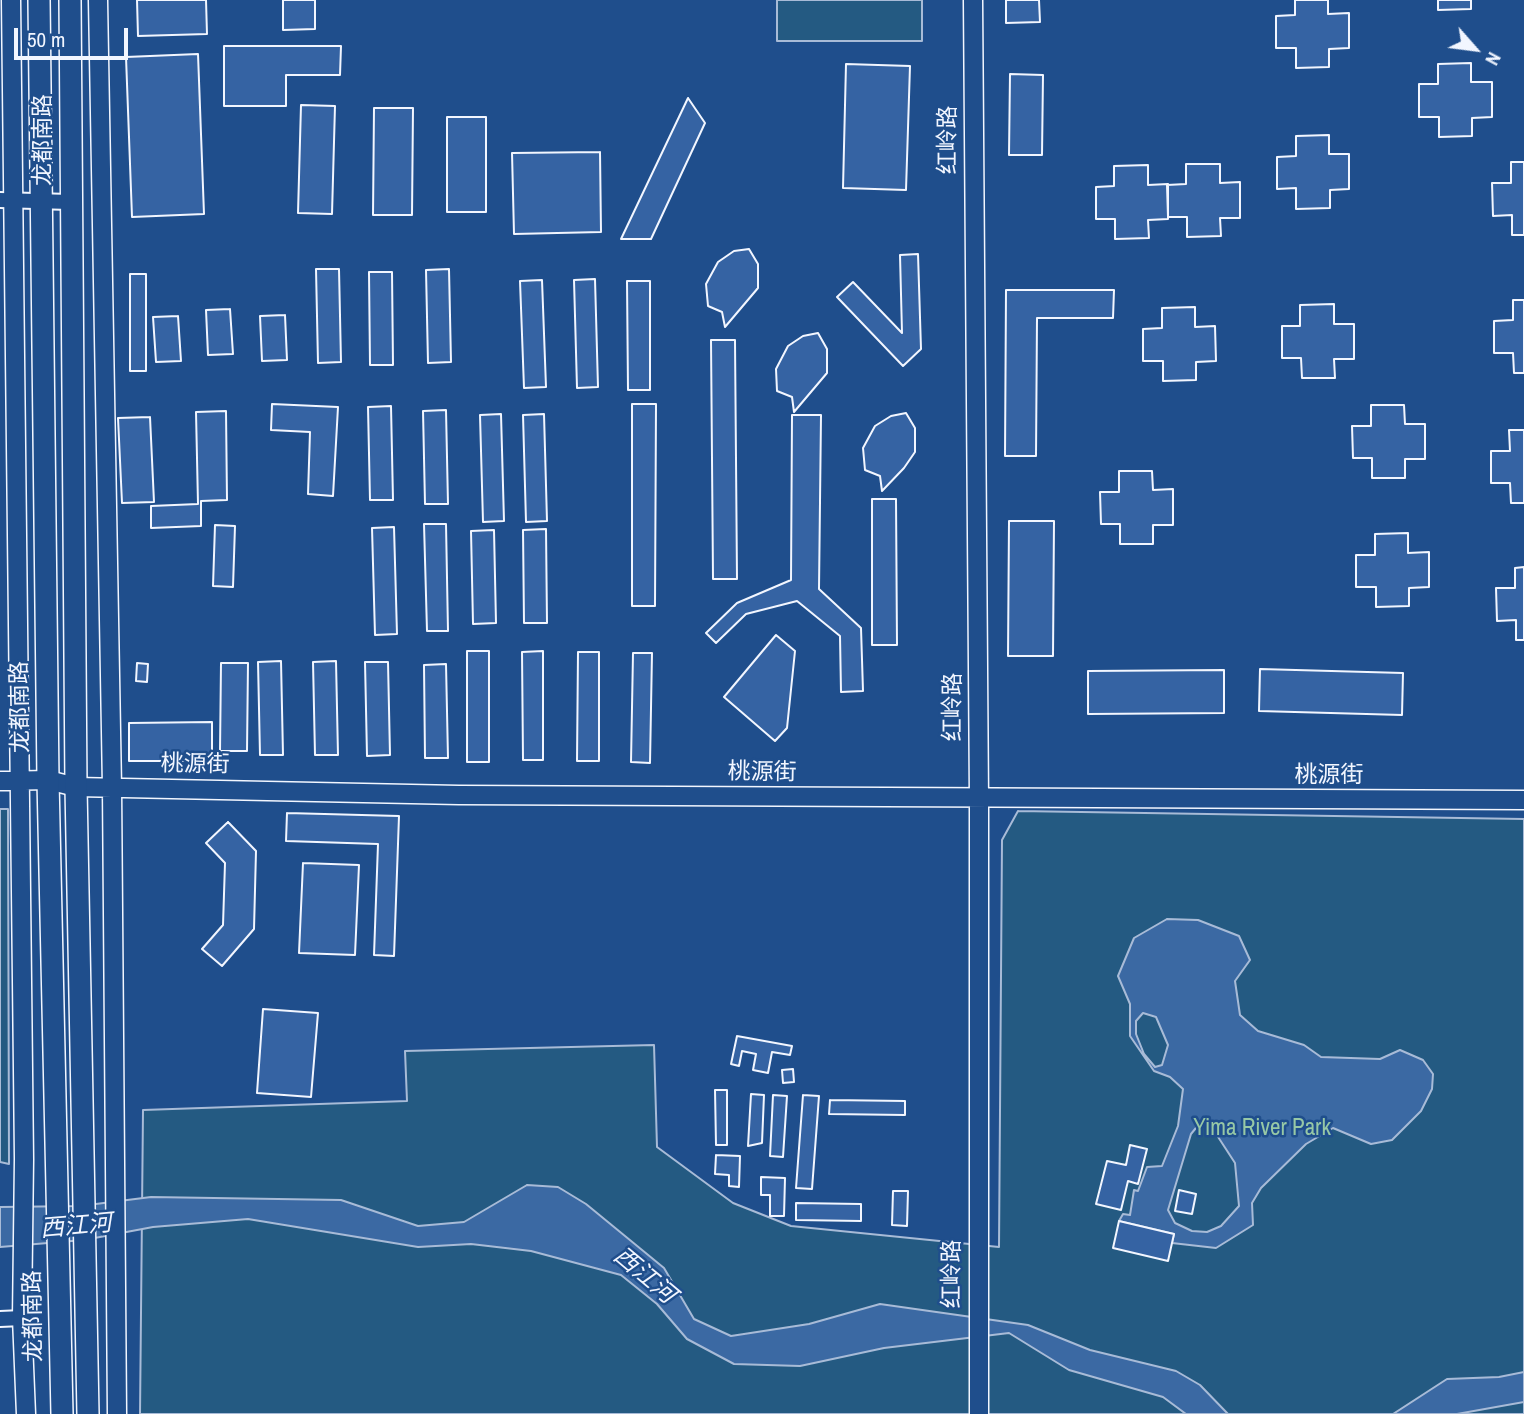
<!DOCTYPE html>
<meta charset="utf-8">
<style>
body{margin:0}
#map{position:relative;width:1524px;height:1414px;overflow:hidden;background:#1f4e8c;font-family:"Archivo Narrow",sans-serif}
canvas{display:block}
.north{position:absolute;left:1440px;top:14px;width:70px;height:70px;-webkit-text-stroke:5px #1f4e8c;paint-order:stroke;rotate:118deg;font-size:19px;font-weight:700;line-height:28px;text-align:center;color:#f2f6ff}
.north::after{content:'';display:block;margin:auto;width:24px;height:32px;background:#f2f6ff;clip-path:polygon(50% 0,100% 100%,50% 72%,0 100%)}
.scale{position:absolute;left:14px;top:28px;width:114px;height:32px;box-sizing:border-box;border:4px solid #f2f6ff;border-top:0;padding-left:9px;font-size:21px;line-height:24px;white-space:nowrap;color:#f2f6ff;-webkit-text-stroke:5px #1f4e8c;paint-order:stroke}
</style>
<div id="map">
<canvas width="1524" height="1414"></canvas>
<div class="north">N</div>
<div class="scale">50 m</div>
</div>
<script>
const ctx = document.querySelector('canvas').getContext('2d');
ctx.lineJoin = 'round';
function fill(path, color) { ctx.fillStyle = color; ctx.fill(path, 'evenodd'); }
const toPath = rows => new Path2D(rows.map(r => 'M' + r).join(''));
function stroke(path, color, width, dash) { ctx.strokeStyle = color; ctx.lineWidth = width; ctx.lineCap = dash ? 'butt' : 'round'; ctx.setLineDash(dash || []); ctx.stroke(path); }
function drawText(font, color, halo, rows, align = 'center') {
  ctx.font = font + ' "Archivo Narrow","Noto Sans SC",sans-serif'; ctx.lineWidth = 5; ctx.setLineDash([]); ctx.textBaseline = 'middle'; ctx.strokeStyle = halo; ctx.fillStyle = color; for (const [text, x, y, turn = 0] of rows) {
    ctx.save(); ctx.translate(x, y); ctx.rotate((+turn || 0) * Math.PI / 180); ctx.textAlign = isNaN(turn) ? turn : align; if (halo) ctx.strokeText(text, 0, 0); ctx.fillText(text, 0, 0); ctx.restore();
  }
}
const green = toPath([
 [777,0,922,0,922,41,777,41,777,0],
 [0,809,8,809,9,1164,0,1162,0,809],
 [1018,811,1524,819,1524,1414,140,1414,143,1110,407,1101,405,1051,654,1045,657,1147,733,1203,791,1226,999,1247,1002,840,1018,811]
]);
fill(green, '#245a82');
stroke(green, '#a8bbd7', 2);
const water = toPath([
 [1167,919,1198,920,1239,936,1250,960,1235,981,1240,1015,1258,1031,1304,1045,1321,1057,1380,1059,1400,1050,1423,1060,1433,1074,1432,1089,1421,1111,1392,1140,1371,1144,1333,1128,1306,1144,1261,1188,1252,1203,1253,1225,1216,1248,1172,1243,1174,1234,1119,1221,1123,1214,1130,1215,1134,1190,1138,1191,1147,1167,1162,1166,1178,1126,1183,1089,1170,1077,1154,1071,1130,1036,1130,1004,1118,976,1134,938,1167,919],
 [1143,1013,1156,1017,1168,1045,1162,1065,1155,1067,1144,1054,1136,1034,1136,1021,1143,1013],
 [1200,1123,1209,1123,1235,1163,1239,1206,1221,1226,1207,1232,1192,1231,1175,1223,1168,1210,1191,1134,1200,1123],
 [527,1185,558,1187,586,1204,664,1268,694,1319,731,1336,809,1324,880,1304,1028,1325,1090,1350,1176,1371,1200,1385,1228,1414,1186,1414,1163,1397,1069,1370,1009,1333,884,1348,800,1366,734,1364,687,1339,657,1304,621,1275,531,1251,471,1244,418,1247,248,1219,153,1227,84,1240,0,1247,0,1207,80,1206,151,1197,341,1200,418,1226,464,1222,527,1185],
 [1524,1372,1524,1402,1457,1414,1393,1414,1447,1379,1499,1377,1524,1372]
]);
fill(water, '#3b69a3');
stroke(water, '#a8bbd7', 2);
const building = toPath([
 [137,0,206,0,207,34,138,36,137,0],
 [283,0,315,0,315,29,283,30,283,0],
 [1006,0,1039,0,1040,22,1006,23,1006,0],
 [1295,0,1328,0,1328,14,1349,13,1349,48,1329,49,1329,67,1296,68,1296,48,1276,48,1276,16,1295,15,1295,0],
 [1438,0,1471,0,1471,9,1438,10,1438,0],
 [224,46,341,46,340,75,286,75,286,106,224,106,224,46],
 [198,54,204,214,132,217,126,57,198,54],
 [1471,63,1471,82,1492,82,1492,117,1472,118,1472,136,1439,137,1439,117,1419,117,1419,84,1438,84,1438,64,1471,63],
 [846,64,910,66,906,190,843,188,846,64],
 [1010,74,1043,75,1042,155,1009,155,1010,74],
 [688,98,705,123,651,239,621,239,688,98],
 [301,105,335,106,332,214,298,213,301,105],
 [374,108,413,108,412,215,373,215,374,108],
 [447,117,486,117,486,212,447,212,447,117],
 [1329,135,1329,154,1349,154,1349,189,1330,190,1330,208,1296,209,1296,188,1277,189,1277,157,1296,156,1296,136,1329,135],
 [600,152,601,232,514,234,512,153,600,152],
 [1511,162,1524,162,1524,235,1512,235,1512,215,1493,216,1492,183,1511,183,1511,162],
 [1186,164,1220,164,1220,183,1240,182,1240,218,1220,218,1221,236,1187,237,1187,217,1168,217,1167,185,1186,184,1186,164],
 [1148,165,1148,185,1168,184,1168,219,1148,220,1149,238,1115,239,1115,219,1096,219,1096,187,1114,186,1114,166,1148,165],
 [749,249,758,264,758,288,725,327,722,312,708,306,706,284,718,262,734,251,749,249],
 [918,254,921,349,903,366,837,297,853,282,902,333,900,255,918,254],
 [316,269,339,269,341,362,318,363,316,269],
 [449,269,451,362,428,363,426,270,449,269],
 [369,272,392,272,393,365,370,365,369,272],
 [130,274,146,274,146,371,130,371,130,274],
 [595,279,598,387,577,388,574,280,595,279],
 [542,280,546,387,524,388,520,281,542,280],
 [627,281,650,281,650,390,628,390,627,281],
 [1006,290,1114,290,1113,318,1037,318,1036,456,1005,456,1006,290],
 [1513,300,1524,300,1524,373,1514,373,1513,353,1494,353,1494,321,1513,320,1513,300],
 [1334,304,1334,324,1354,324,1354,359,1334,359,1335,378,1302,378,1301,358,1282,358,1282,326,1300,326,1300,305,1334,304],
 [1195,307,1195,327,1215,326,1216,361,1196,362,1196,380,1163,381,1163,361,1143,361,1143,329,1162,328,1162,308,1195,307],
 [230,309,233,354,208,355,206,310,230,309],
 [285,315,287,360,262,361,260,316,285,315],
 [178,316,181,361,156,362,153,317,178,316],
 [818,333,827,349,827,373,794,412,792,397,777,391,776,369,788,346,803,336,818,333],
 [711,340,735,340,737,579,713,579,711,340],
 [272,404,338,407,333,496,308,494,310,432,271,430,272,404],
 [632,404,656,404,655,606,632,606,632,404],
 [1371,405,1404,405,1405,424,1425,424,1425,459,1405,459,1405,478,1372,478,1372,458,1353,458,1352,426,1371,426,1371,405],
 [391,406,393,500,370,500,368,407,391,406],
 [446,410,448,504,425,504,423,411,446,410],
 [226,411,227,500,201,501,201,526,151,528,151,506,198,504,196,412,226,411],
 [906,413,915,428,915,452,904,468,882,491,880,476,865,470,863,448,875,426,891,416,906,413],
 [501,414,504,521,483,522,480,415,501,414],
 [544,414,547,521,526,522,523,415,544,414],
 [792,415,821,415,819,589,861,628,863,691,841,692,840,636,797,601,746,614,716,643,706,633,737,603,791,580,792,415],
 [150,417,154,502,122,503,118,418,150,417],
 [1509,430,1524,430,1524,503,1511,503,1510,483,1491,483,1491,451,1510,451,1509,430],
 [1119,471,1152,471,1153,490,1173,489,1173,525,1153,525,1153,544,1120,544,1120,524,1101,524,1100,492,1119,492,1119,471],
 [872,499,896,499,897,645,872,645,872,499],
 [1009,521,1054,521,1053,656,1008,656,1009,521],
 [424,524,446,524,448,631,427,631,424,524],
 [215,525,235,526,233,587,213,586,215,525],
 [394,527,397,634,375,635,372,528,394,527],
 [546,529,547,623,524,623,523,530,546,529],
 [494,530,496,623,473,624,471,531,494,530],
 [1408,533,1408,553,1429,552,1429,587,1409,588,1409,606,1376,607,1376,587,1356,587,1356,555,1375,555,1375,534,1408,533],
 [1524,567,1524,640,1516,640,1516,620,1497,621,1496,588,1515,588,1515,568,1524,567],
 [776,635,795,651,787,728,775,741,724,697,776,635],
 [467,651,489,651,489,762,467,762,467,651],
 [543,651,543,760,523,760,522,652,543,651],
 [578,652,599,652,599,761,577,761,578,652],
 [633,653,652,653,650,763,631,762,633,653],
 [281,661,283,755,260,755,258,662,281,661],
 [336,661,338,755,315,755,313,662,336,661],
 [365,662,388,662,390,755,367,756,365,662],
 [137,663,148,664,147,682,136,681,137,663],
 [221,663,248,663,247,751,220,751,221,663],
 [446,664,448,758,425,758,424,665,446,664],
 [1260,669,1403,673,1402,715,1259,711,1260,669],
 [1224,670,1224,713,1088,714,1088,671,1224,670],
 [212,722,212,761,129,761,129,723,212,722],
 [287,813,399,816,394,956,374,955,378,844,286,841,287,813],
 [228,822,256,851,254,929,222,966,202,949,223,925,225,863,206,843,228,822],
 [303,863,359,865,355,955,299,953,303,863],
 [263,1009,318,1013,311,1097,257,1093,263,1009],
 [737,1036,792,1046,790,1055,772,1052,768,1073,753,1070,756,1054,742,1051,739,1066,731,1064,737,1036],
 [793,1069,794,1082,783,1083,782,1070,793,1069],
 [715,1090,727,1090,727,1145,716,1145,715,1090],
 [751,1094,764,1095,762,1143,748,1146,751,1094],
 [773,1095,787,1096,783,1157,770,1156,773,1095],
 [803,1095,819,1096,812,1189,796,1188,803,1095],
 [830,1100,905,1101,905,1115,829,1114,830,1100],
 [1130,1145,1147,1149,1138,1184,1128,1181,1121,1210,1096,1204,1107,1161,1126,1165,1130,1145],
 [716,1155,740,1156,739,1187,729,1186,729,1175,715,1174,716,1155],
 [761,1177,785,1178,784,1216,770,1216,770,1195,761,1195,761,1177],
 [1179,1190,1196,1194,1192,1214,1175,1211,1179,1190],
 [893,1191,908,1191,907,1226,892,1225,893,1191],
 [796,1203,861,1204,861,1221,796,1220,796,1203],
 [1119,1221,1174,1234,1168,1261,1113,1248,1119,1221]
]);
fill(building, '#3563a3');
stroke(building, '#f2f6ff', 2);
const minor = toPath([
 [0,200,70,202],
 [0,1319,22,1318]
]);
const tertiary = toPath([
 [11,0,24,1159,22,1318,26,1414],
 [98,0,112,787,117,1414],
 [973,0,979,800,979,1414],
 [0,781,48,780,76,787,459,795,1524,800]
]);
const primary = toPath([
 [39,0,48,780,62,1414],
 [70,0,76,787,88,1414]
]);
stroke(minor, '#f2f6ff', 18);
stroke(tertiary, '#f2f6ff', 21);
stroke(primary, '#f2f6ff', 24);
stroke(minor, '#1f4e8c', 14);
stroke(tertiary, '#1f4e8c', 18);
stroke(primary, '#1f4e8c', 21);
drawText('23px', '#f2f6ff', '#1f4e8c', [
 ["龙都南路",44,140,-90],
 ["红岭路",949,140,-90],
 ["龙都南路",21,707,-91],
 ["红岭路",954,707,-90],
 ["桃源街",195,765,1],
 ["桃源街",762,773,1],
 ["桃源街",1329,776],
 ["红岭路",953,1274,-90],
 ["龙都南路",34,1316,-91]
]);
drawText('23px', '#97c8a6', '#1f4e8c', [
 ["Yima River Park",1262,1129]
]);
drawText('italic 24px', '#f2f6ff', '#1f4e8c', [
 ["西江河",76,1227,-5],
 ["西江河",644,1276,40]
]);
</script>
